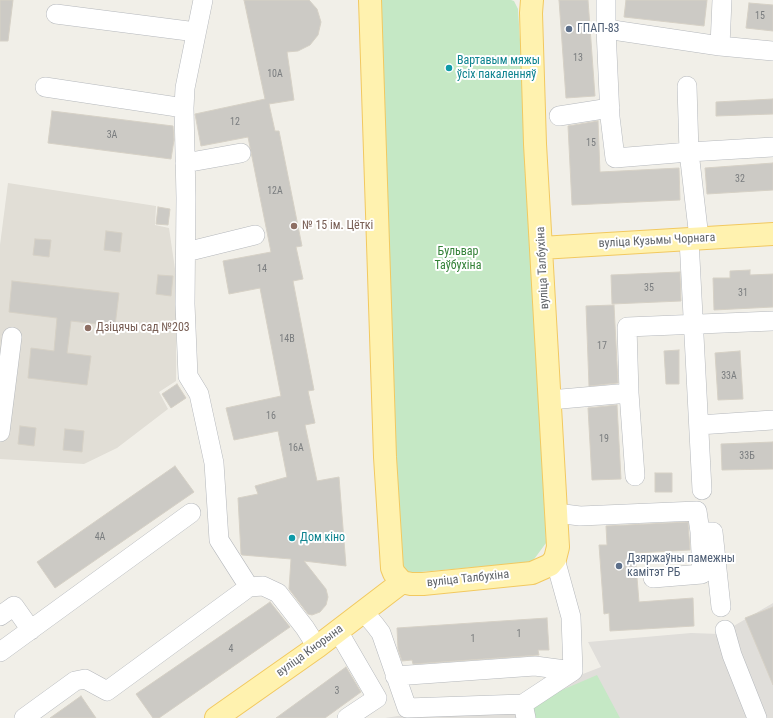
<!DOCTYPE html>
<meta charset="utf-8">
<style>
body{margin:0}
canvas{display:block;background:#f1efe8}
</style>
<canvas width="773" height="718"></canvas>
<script>
const ctx = document.querySelector('canvas').getContext('2d');
ctx.lineJoin = 'round';
function fill(path, color) { ctx.fillStyle = color; ctx.fill(path, 'evenodd'); }
const toPath = rows => new Path2D(rows.map(r => 'M' + r).join(''));
function stroke(path, color, width, dash) { ctx.strokeStyle = color; ctx.lineWidth = width; ctx.lineCap = dash ? 'butt' : 'round'; ctx.setLineDash(dash || []); ctx.stroke(path); }
function drawText(font, color, halo, rows, align = 'center') {
  ctx.font = font + ' "Roboto Condensed",sans-serif'; ctx.lineWidth = 4; ctx.setLineDash([]); ctx.textBaseline = 'middle'; ctx.strokeStyle = halo; ctx.fillStyle = color; for (const [text, x, y, turn = 0] of rows) {
    ctx.save(); ctx.translate(x, y); ctx.rotate((+turn || 0) * Math.PI / 180); ctx.textAlign = isNaN(turn) ? turn : align; if (halo) ctx.strokeText(text, 0, 0); ctx.fillText(text, 0, 0); ctx.restore();
  }
}
fill(toPath([
 [773,603,773,718,385,718,526,696,601,667,588,642,691,633,720,634]
]), '#e0deda');
fill(toPath([
 [8,183,156,206,155,225,169,228,176,276,176,381,159,392,168,409,117,448,84,464,0,459,0,245]
]), '#e1ded6');
fill(toPath([
 [381,0,511,0,514,1,518,9,533,245,546,543,532,562,409,573,397,560,383,245],
 [597,675,620,718,526,718,534,702]
]), '#c5e8c5');
const building = toPath([
 [0,0,13,0,8,41,0,41,0,0],
 [244,0,309,0,317,9,321,22,318,35,310,45,298,51,287,52,294,100,269,104,275,131,279,131,302,246,296,247,303,279,293,281,314,390,308,391,315,423,305,425,317,481,339,477,346,566,304,561,326,589,328,597,326,605,320,612,312,615,308,614,289,589,291,559,242,555,241,554,238,498,258,494,255,486,287,477,278,431,234,440,226,408,281,396,260,288,229,294,223,261,271,252,248,137,201,146,195,114,265,99,244,0],
 [559,0,588,0,595,96,566,98,559,0],
 [626,0,707,0,704,26,624,17,626,0],
 [749,3,773,5,773,31,746,28,749,3],
 [773,99,773,114,716,116,716,102,773,99],
 [52,111,173,126,174,140,171,159,48,143,52,111],
 [598,121,600,172,679,168,680,200,572,205,568,126,598,121],
 [773,163,773,190,707,194,705,168,773,163],
 [158,207,170,209,168,225,156,224,158,207],
 [106,231,122,233,120,252,104,250,106,231],
 [35,239,51,240,49,257,33,255,35,239],
 [750,270,750,275,773,274,773,307,714,310,713,278,730,278,730,271,750,270],
 [680,272,681,301,612,304,611,275,680,272],
 [158,275,173,276,171,296,156,294,158,275],
 [12,281,119,293,115,326,71,321,67,353,91,356,87,385,28,378,31,348,54,351,57,318,9,312,12,281],
 [614,305,618,383,589,386,586,306,614,305],
 [679,350,679,384,666,384,664,351,679,350],
 [740,351,743,399,718,400,715,353,740,351],
 [177,384,186,398,171,408,162,394,177,384],
 [617,405,621,479,592,480,588,408,617,405],
 [20,426,36,428,34,446,18,444,20,426],
 [65,429,84,431,82,452,63,450,65,429],
 [773,442,773,469,722,470,721,444,773,442],
 [175,466,194,492,55,588,37,562,175,466],
 [655,473,672,473,672,492,655,492,655,473],
 [688,522,690,550,635,553,639,602,693,598,694,626,610,631,609,613,604,614,599,545,607,545,606,526,688,522],
 [270,602,290,627,159,718,153,718,136,694,270,602],
 [773,607,773,685,745,618,773,607],
 [547,618,549,650,538,650,539,655,413,664,412,660,402,661,398,649,397,628,547,618],
 [346,667,361,692,325,718,276,718,346,667],
 [81,696,96,718,50,718,67,706,81,696]
]);
fill(building, '#cccac5');
stroke(building, '#d6d1c6', 1);
const minor = toPath([
 [203,0,185,88,184,108,186,198,185,304,188,376,199,394,214,463,219,540,249,587],
 [606,0,606,29],
 [56,14,196,32],
 [720,46,722,0],
 [687,86,689,152,615,158,610,117,606,29,720,46,773,51],
 [45,87,184,108],
 [559,116,610,108],
 [185,163,241,153],
 [699,238,689,152,773,147],
 [689,239,702,490],
 [186,252,255,235],
 [550,400,629,393],
 [699,425,773,420],
 [0,432,12,337],
 [635,476,629,393,627,327,773,321],
 [556,513,580,516,697,511,700,532,713,532,721,607],
 [653,578,702,574,700,532],
 [363,611,375,625,381,633,407,708,523,704],
 [0,616,14,606,31,630],
 [725,630,732,655,757,718],
 [338,631,377,698,347,718],
 [0,652,191,513],
 [395,676,535,666,573,671],
 [24,718,75,681,85,679,107,691,249,587,263,586,278,593,305,628,317,647],
 [526,718,523,704,573,671,571,617,555,559]
]);
const major = toPath([
 [370,0,385,457,392,568,394,573,402,582,411,584,423,584,532,573,550,565,555,559,558,547,535,144,531,13,532,0],
 [541,248,773,234],
 [216,718,317,647,402,582]
]);
stroke(minor, '#b5b8bc', 20);
stroke(major, '#f2c960', 24);
stroke(minor, '#fff', 19);
stroke(major, '#fff2af', 22);
for (const [x, y, r, color] of [
 [569,29,4,"#5c6f8a"],
 [449,68,4,"#0f9aa8"],
 [294,226,4,"#8d6e63"],
 [88,328,4,"#8d6e63"],
 [292,538,4,"#0f9aa8"],
 [619,566,4,"#5c6f8a"]
]) { const dot = new Path2D(); dot.arc(x, y, r, 0, 2 * Math.PI); ctx.fillStyle = color; ctx.fill(dot); stroke(dot, '#fff', 1.5); }
drawText('10px', '#7a7d7f', null, [
 ["15",760,16],
 ["13",578,58],
 ["10А",275,74],
 ["12",235,122],
 ["3А",112,135],
 ["15",591,143],
 ["32",740,179],
 ["12А",275,191],
 ["14",262,269],
 ["35",649,288],
 ["31",743,293],
 ["14В",287,339],
 ["17",602,346],
 ["33А",729,376],
 ["16",271,416],
 ["19",604,439],
 ["16А",296,448],
 ["33Б",747,456],
 ["4А",100,537],
 ["1",519,634],
 ["1",473,639],
 ["4",231,649],
 ["3",337,691]
]);
drawText('12px', '#4e5e75', '#fff', [
 ["ГПАП-83",577,29],
 ["Дзяржаўны памежны",627,559],
 ["камітэт РБ",627,573]
], 'left');
drawText('12px', '#0d838f', '#fff', [
 ["Вартавым мяжы",457,61],
 ["ўсіх пакаленняў",457,75],
 ["Дом кіно",300,538]
], 'left');
drawText('12px', '#785e54', '#fff', [
 ["№ 15 ім. Цёткі",302,226],
 ["Дзіцячы сад №203",96,328]
], 'left');
drawText('12px', '#5f6368', '#fff', [
 ["вуліца Кузьмы Чорнага",657,241,-3],
 ["вуліца Талбухіна",543,268,-93],
 ["вуліца Талбухіна",468,579,-6],
 ["вуліца Кнорына",310,651,-36]
]);
drawText('12px', '#348238', '#fff', [
 ["Бульвар",458,252],
 ["Таўбухіна",458,266]
]);
</script>
